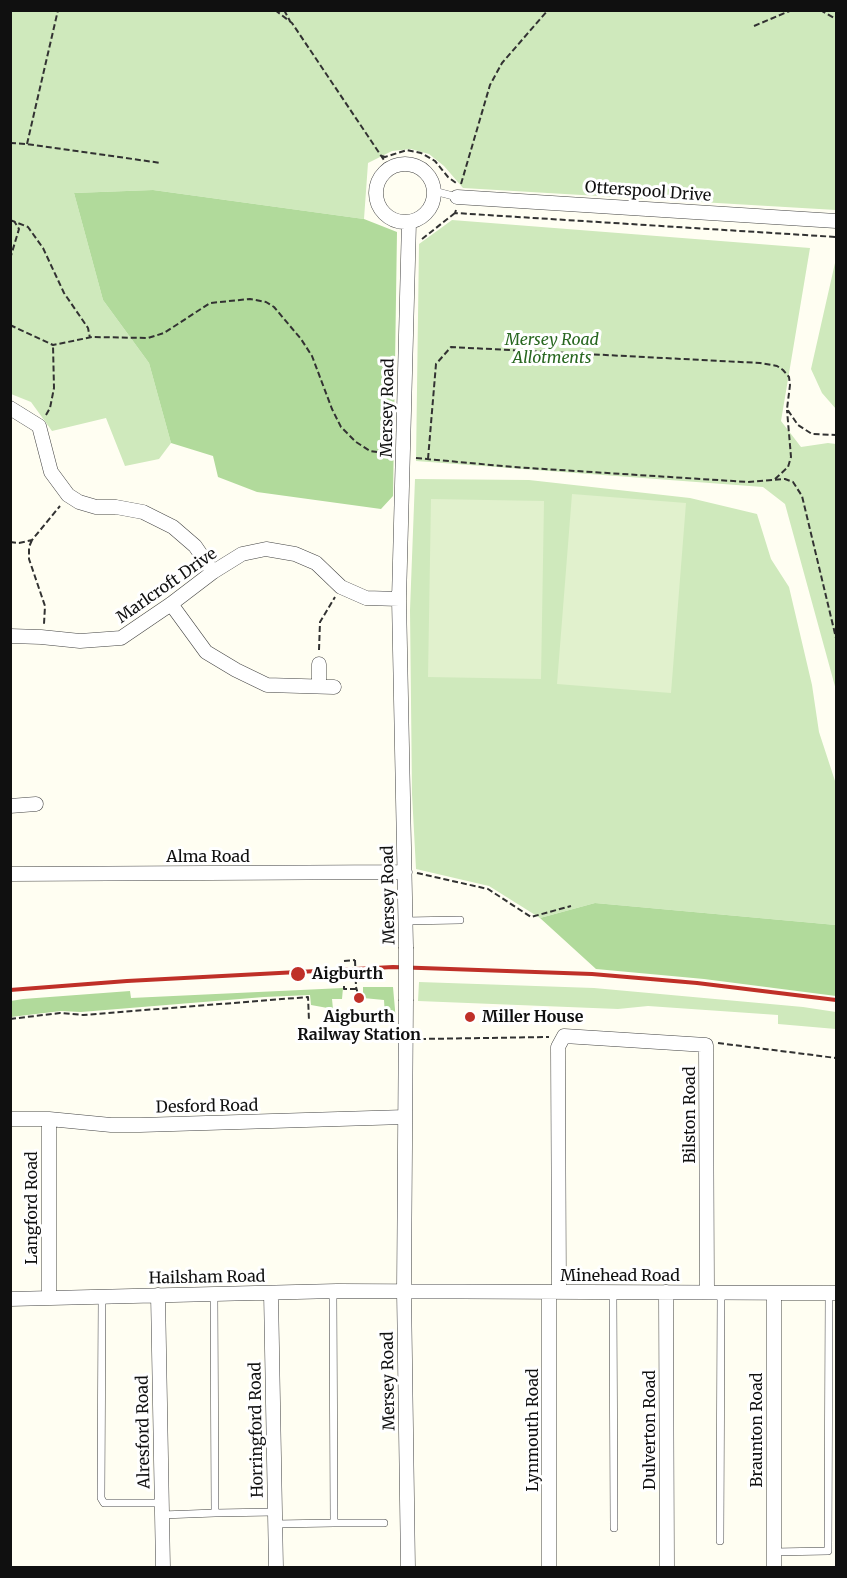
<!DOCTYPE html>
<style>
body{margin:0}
#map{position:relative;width:847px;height:1578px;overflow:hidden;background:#fffef2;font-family:Merriweather,serif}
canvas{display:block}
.frame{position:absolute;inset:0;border:12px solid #101010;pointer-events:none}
</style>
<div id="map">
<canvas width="847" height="1578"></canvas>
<div class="frame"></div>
</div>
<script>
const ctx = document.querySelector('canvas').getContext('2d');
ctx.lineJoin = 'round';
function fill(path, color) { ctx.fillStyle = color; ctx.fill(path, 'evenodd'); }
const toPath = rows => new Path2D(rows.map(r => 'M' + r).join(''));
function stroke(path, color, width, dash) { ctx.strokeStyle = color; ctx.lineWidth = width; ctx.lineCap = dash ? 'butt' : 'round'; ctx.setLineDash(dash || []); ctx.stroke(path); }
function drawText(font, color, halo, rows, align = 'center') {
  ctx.font = font + ' Merriweather,serif'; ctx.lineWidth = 6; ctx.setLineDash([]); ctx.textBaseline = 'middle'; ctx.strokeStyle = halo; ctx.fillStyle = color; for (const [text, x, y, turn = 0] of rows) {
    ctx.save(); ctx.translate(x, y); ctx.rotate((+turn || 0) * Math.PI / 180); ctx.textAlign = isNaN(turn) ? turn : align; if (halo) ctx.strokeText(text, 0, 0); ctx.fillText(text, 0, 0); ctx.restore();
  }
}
fill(toPath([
 [10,11,836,11,836,210,463,188,444,166,429,154,411,149,392,151,368,163,364,219,153,190,74,193,103,300,149,363,171,443,159,459,125,466,106,418,52,431,31,402,11,394],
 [452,220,810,248,781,421,801,447,828,443,836,444,836,690,785,504,763,487,416,461,419,244],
 [835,263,836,263,836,409,822,393,811,369],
 [415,479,529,480,690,498,757,514,771,559,789,587,812,685,819,732,836,784,836,925,595,903,540,918,489,886,416,869,412,794,410,610],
 [419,982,594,988,803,1007,836,1012,836,1029,778,1024,778,1015,648,1006,618,1009,418,1001]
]), '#cfe9bc');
fill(toPath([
 [153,190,364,219,397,232,393,496,381,509,257,492,218,477,213,456,171,443,149,363,103,300,74,193],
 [595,903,836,925,836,996,704,979,596,969,540,918],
 [363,987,393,987,396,1021,392,1021,385,1016,384,1000,363,998],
 [343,988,342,999,332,999,333,1009,311,1005,310,995,264,997,81,1012,61,1011,11,1017,11,1001,23,999,130,991,131,998]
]), '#b1da9b');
fill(toPath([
 [572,494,686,503,671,693,557,684],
 [431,499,544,501,541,679,428,677]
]), '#e1f1cd');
const service = toPath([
 [434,191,457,197],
 [405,921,460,920],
 [613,1292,614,1528],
 [102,1297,101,1498,104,1503,162,1503],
 [215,1513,274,1512],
 [162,1515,215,1513,214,1294],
 [334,1523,384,1523],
 [275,1524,334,1523,333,1291],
 [720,1541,721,1291],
 [774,1552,828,1551,829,1293]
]);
const minor = toPath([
 '376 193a29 29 0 1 1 58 0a29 29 0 1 1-58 0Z',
 [457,197,836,221],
 [10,408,39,426,51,472,68,495,79,502,96,507,116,507,143,512,173,527,195,546,213,572],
 [171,604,206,652,236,670,267,685,334,687],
 [10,636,41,637,80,641,121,638,171,604,213,572,242,554,266,549,295,554,316,563,341,587,366,598,399,599],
 [319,664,319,686],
 [10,806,36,804],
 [10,874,405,872],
 [406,947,399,599,409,222],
 [406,1001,404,1291,408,1568],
 [10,1119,49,1119,111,1125,140,1125,405,1117],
 [49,1119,49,1297],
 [559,1292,558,1047,564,1036,706,1045,707,1292],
 [666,1292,667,1568],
 [271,1293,276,1568],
 [774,1293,774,1568],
 [158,1295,163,1568],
 [10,1299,337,1291,836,1293],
 [549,1568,549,1293]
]);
stroke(service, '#434343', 8);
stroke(minor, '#434343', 15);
stroke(toPath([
 [275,10,292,23,390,169],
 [284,10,290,21],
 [820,10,836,19],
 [754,26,792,10],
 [10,143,27,144,161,163],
 [27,144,58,10],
 [382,156,385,157,407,150,421,153,435,161,448,177,456,183],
 [461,184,490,85,502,63,548,10],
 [456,210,455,213,836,237],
 [10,220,28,227,43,248,64,293,88,328,90,338],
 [422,239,455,213],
 [10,259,19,229,14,221],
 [10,325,53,345,92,337,148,338,164,333,210,303,250,299,266,302,274,307,301,339,312,356,332,409,341,427,356,442,370,451,390,454],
 [46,415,50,408,54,388,53,345],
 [416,458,513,467,748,482,785,479,793,482,802,496,836,638],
 [428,459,436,364,451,347,760,363,777,366,783,370,789,377,790,385,787,409,798,425,812,434,836,435],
 [775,479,788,467,791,457,787,410],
 [32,540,29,547,29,559,45,606,44,624],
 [10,542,19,543,32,540,60,506],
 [319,650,320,622,335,597],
 [417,873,488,889,531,917,571,906],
 [344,961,355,960],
 [344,986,344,989,356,989],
 [356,987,359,998],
 [10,1019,60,1013,83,1015,308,997,309,1021],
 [359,1021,360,1010],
 [420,1039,549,1037],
 [718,1043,836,1058]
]), '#323232', 2, [6, 3]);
stroke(service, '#fff', 7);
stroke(minor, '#fff', 14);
stroke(toPath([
 [10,990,127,981,393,967,592,974,697,983,836,1000]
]), '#bf3028', 4);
const minorBridge = toPath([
 [406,947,406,1001]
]);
stroke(minorBridge, '#434343', 15, []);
stroke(toPath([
 [355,960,356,987]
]), '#323232', 2, [6, 3]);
stroke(minorBridge, '#fff', 14);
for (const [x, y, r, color] of [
 [298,974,8,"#bf3028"],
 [359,998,6,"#bf3028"],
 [470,1017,6,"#bf3028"]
]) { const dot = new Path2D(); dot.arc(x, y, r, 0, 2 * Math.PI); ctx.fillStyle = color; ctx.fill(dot); stroke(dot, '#fff', 2); }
drawText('16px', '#101010', '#fff', [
 ["Otterspool Drive",648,192,4],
 ["Mersey Road",388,408,-89],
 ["Marlcroft Drive",167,586,-35],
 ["Alma Road",208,857],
 ["Mersey Road",389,895,-91],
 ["Desford Road",207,1107,-1],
 ["Bilston Road",690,1115,-90],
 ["Langford Road",32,1208,-90],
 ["Minehead Road",620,1276],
 ["Hailsham Road",207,1278,-1],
 ["Mersey Road",389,1381,-91],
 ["Horringford Road",257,1430,-91],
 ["Lynmouth Road",533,1430,-90],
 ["Dulverton Road",650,1430,-90],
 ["Braunton Road",757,1430,-90],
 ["Alresford Road",144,1432,-91]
]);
drawText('italic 16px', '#286720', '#fff', [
 ["Mersey Road",552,340],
 ["Allotments",552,358]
]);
drawText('bold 16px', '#101010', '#fff', [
 ["Aigburth",312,974],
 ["Aigburth",359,1017,"center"],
 ["Railway Station",359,1035,"center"],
 ["Miller House",482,1017]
], 'left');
</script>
